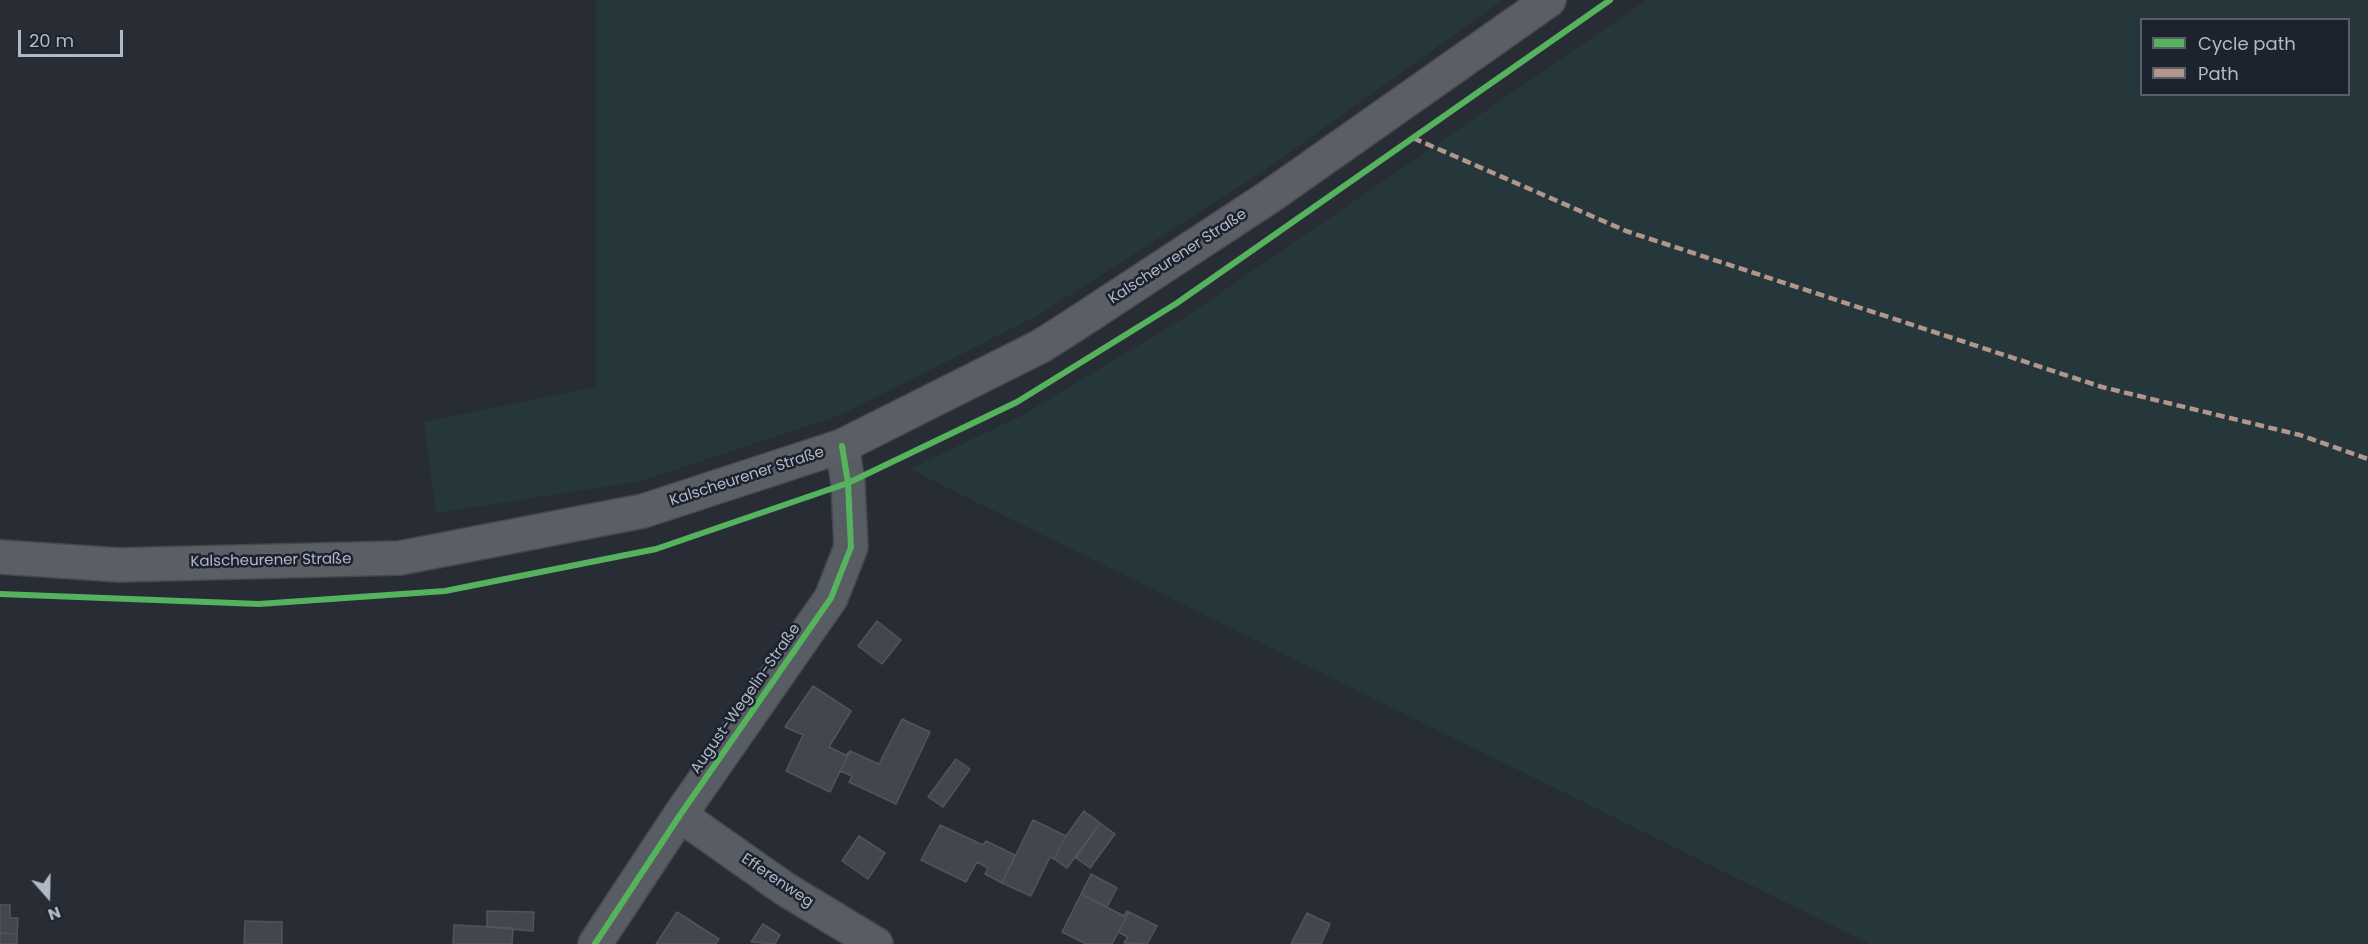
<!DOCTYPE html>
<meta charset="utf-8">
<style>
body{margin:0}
#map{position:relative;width:2368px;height:944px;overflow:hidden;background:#282d35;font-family:Poppins,sans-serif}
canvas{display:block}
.legend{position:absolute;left:2140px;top:18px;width:210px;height:78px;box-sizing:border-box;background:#1c232f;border:2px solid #585f6b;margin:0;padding:8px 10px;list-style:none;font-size:18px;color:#b2b9c6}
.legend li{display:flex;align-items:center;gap:12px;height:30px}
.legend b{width:30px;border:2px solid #585f6b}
.north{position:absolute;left:18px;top:866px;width:60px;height:60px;-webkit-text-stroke:4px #1c232f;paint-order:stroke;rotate:160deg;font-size:16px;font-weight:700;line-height:24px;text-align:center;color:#b2b9c6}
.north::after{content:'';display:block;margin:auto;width:21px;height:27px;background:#b2b9c6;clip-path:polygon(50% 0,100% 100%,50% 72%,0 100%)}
.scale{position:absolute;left:18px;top:30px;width:105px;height:27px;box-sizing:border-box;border:3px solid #b2b9c6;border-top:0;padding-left:8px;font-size:18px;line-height:21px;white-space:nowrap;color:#b2b9c6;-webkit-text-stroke:4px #1c232f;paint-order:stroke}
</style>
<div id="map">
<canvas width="2368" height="944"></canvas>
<ul class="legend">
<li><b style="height:8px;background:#56b35d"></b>Cycle path</li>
<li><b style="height:8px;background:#b2968c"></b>Path</li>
</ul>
<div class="north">N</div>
<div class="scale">20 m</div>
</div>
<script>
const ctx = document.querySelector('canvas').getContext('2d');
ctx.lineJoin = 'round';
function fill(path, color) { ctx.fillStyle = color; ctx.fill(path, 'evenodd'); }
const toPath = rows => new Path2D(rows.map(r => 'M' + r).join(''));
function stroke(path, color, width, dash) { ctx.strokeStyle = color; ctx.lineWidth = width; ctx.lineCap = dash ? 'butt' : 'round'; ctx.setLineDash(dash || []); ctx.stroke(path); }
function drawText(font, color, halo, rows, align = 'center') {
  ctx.font = font + ' Poppins,sans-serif'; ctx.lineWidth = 5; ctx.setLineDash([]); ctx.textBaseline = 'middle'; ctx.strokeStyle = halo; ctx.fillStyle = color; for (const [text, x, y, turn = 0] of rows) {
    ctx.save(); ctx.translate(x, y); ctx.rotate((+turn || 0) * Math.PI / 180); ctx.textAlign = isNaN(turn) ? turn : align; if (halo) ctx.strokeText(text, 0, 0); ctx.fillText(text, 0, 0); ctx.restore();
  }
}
fill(toPath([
 [596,0,1503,0,1265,170,1037,316,840,415,641,481,436,513,424,422,596,387],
 [1647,0,2368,0,2368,944,1870,944,910,469,1025,414,1187,316],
 [2142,20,2348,20,2348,94,2142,94]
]), '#26373b');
const building = toPath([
 [877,621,901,640,882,664,858,646,877,621],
 [813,686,851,711,829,747,846,755,850,751,830,792,786,771,803,735,785,727,813,686],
 [902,719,930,732,896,804,849,782,852,776,840,771,850,751,879,764,902,719],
 [956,759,970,769,943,807,928,797,956,759],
 [1084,811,1100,823,1067,868,1054,859,1066,836,1084,811],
 [1033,820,1066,836,1054,859,1050,857,1031,896,1002,883,1033,820],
 [1100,823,1115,834,1090,868,1076,858,1100,823],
 [940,825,983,845,986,841,1015,855,1002,883,985,874,988,868,977,862,966,882,921,860,940,825],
 [859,836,885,853,868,879,842,861,859,836],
 [1091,874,1117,888,1107,907,1081,894,1091,874],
 [1081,894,1124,916,1127,911,1129,912,1112,944,1086,944,1062,932,1081,894],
 [0,905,10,905,10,918,18,918,17,934,0,933,0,905],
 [487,911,534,912,533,931,487,927,487,911],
 [677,912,719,939,716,944,656,944,677,912],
 [1129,912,1157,926,1147,944,1124,943,1128,937,1118,932,1129,912],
 [1307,913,1330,924,1321,944,1291,944,1307,913],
 [245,921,282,922,282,944,244,944,245,921],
 [763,924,780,935,775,944,751,942,763,924],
 [454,925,513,928,512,944,453,944,454,925],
 [0,933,17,934,17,944,0,944,0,933]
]);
fill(building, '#42464d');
stroke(building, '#50555d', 1.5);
const minor = toPath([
 [680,815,785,889,876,944],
 [595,944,680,815,831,598,851,547,848,483,842,446]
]);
const major = toPath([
 [0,557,119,565,400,558,643,511,842,446,1041,346,1071,327,1269,197,1549,0]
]);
stroke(minor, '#44484e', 36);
stroke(major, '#464a52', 36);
stroke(minor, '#585c63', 33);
stroke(major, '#5b5e65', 33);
stroke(toPath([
 [1413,138,1626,231,2102,387,2300,435,2368,459]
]), '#b2968c', 4.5, [9, 4.5]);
stroke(toPath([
 [0,594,259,604,445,591,656,549,848,483,1017,402,1177,303,1610,0],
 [595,944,680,815,831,598,851,547,848,483,842,446]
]), '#56b35d', 6);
drawText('15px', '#b2b9c6', '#1c232f', [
 ["Kalscheurener Straße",1178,257,-33],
 ["Kalscheurener Straße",747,477,-18],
 ["Kalscheurener Straße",271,561,-1],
 ["August-Wegelin-Straße",746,699,-55],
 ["Efferenweg",777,881,34]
]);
</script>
